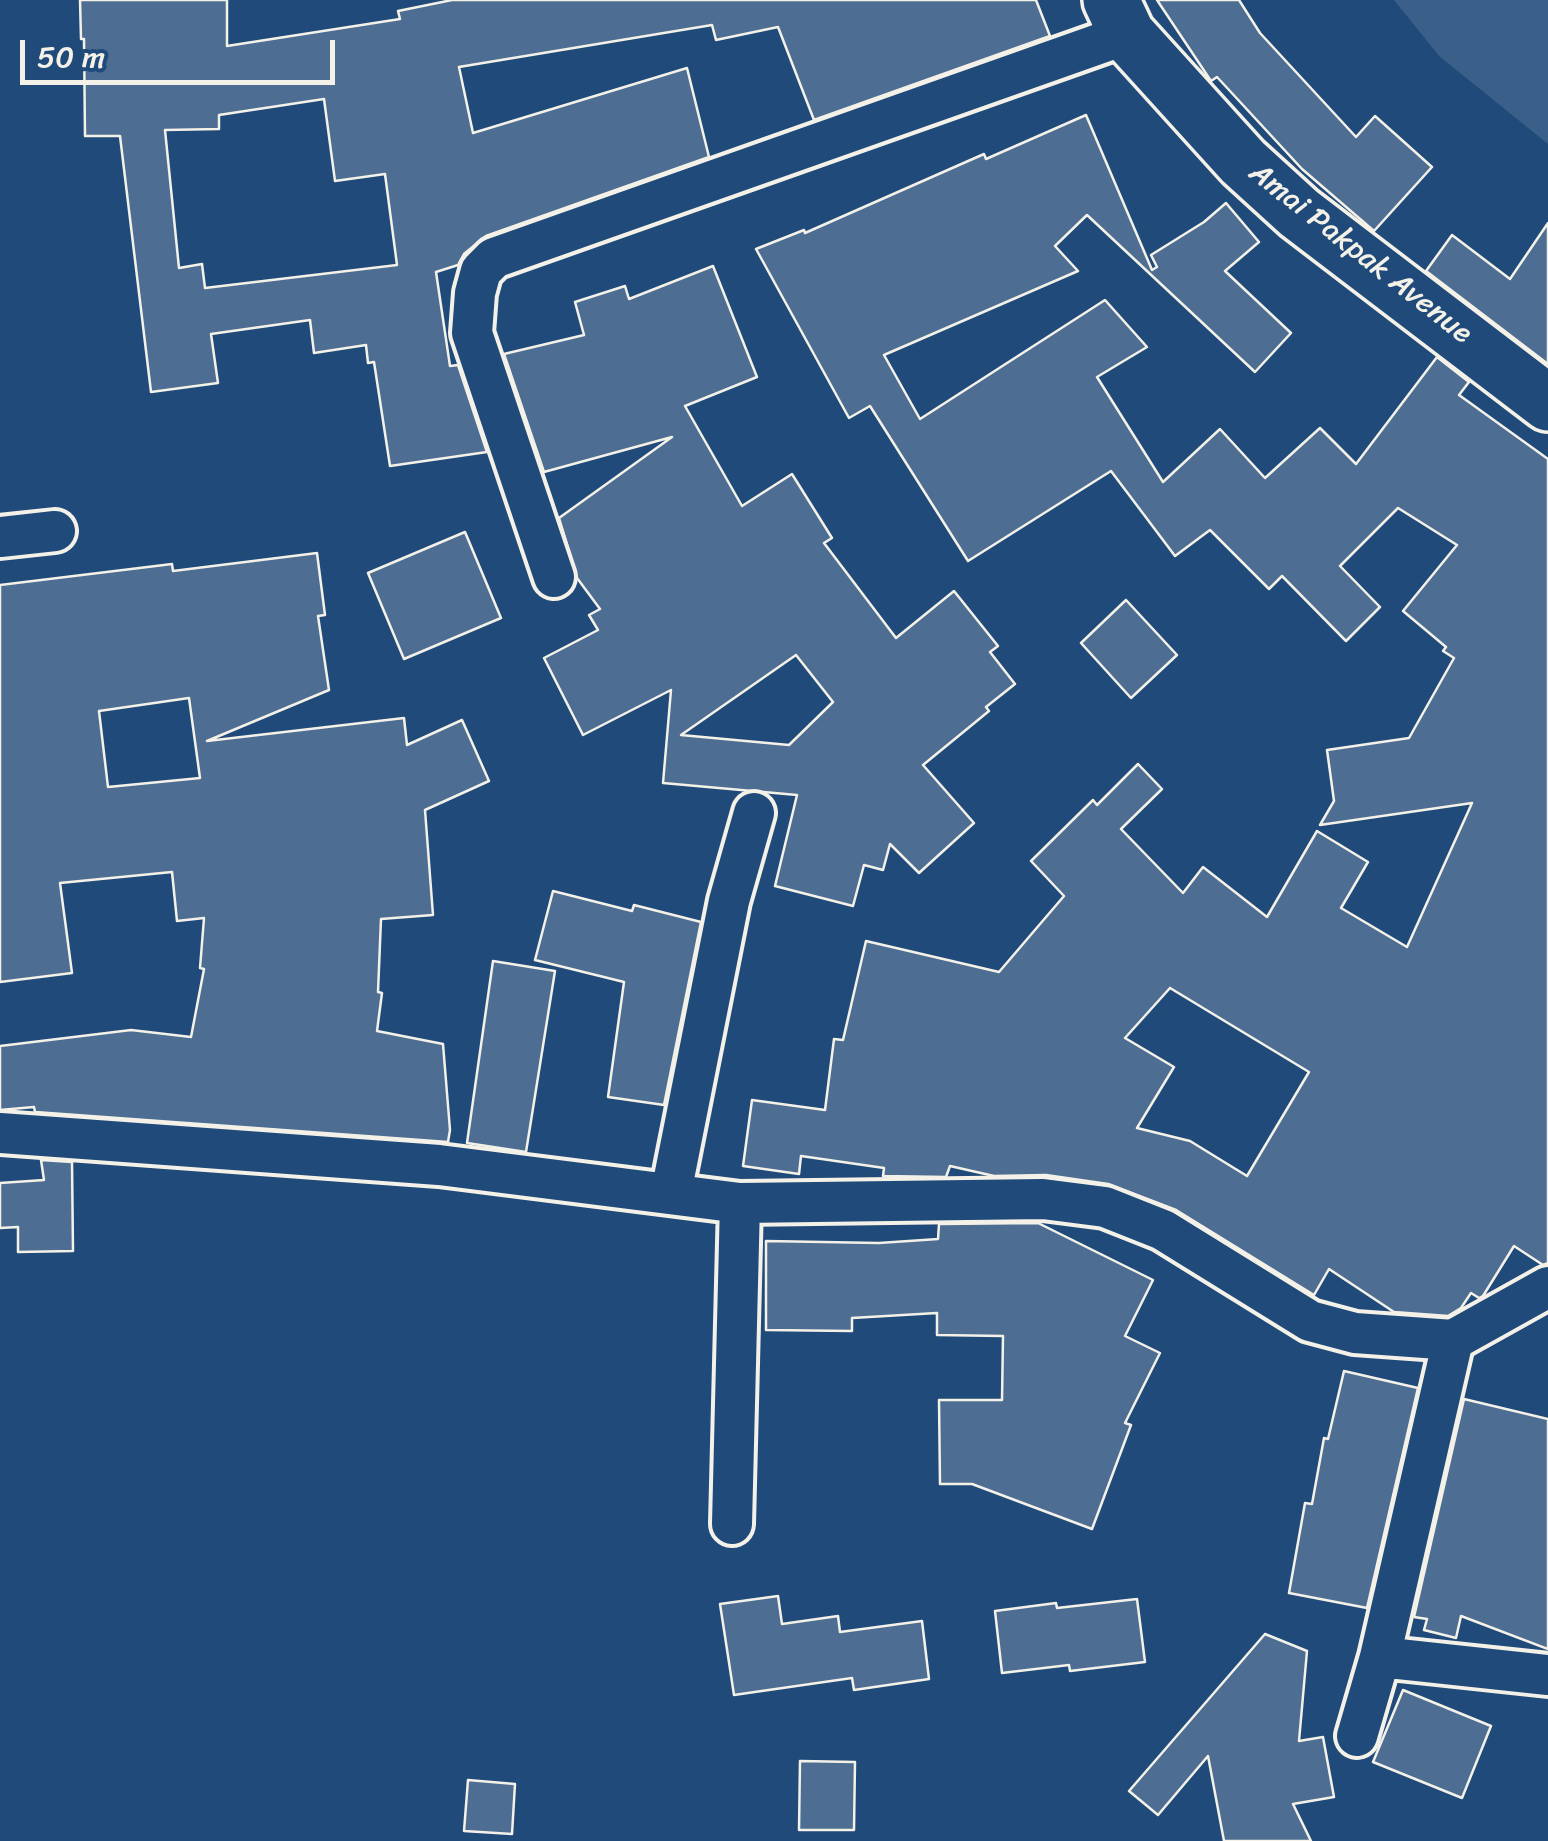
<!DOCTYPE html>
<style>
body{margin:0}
#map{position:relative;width:1548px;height:1841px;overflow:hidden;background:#1f4a7a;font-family:Sriracha,sans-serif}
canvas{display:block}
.scale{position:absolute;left:20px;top:40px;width:315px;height:45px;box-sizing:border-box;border:5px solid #f4f1e8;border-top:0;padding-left:12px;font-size:30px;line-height:35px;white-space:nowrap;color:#f4f1e8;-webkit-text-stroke:8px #1f4a7a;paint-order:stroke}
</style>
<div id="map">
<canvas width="1548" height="1841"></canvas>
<div class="scale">50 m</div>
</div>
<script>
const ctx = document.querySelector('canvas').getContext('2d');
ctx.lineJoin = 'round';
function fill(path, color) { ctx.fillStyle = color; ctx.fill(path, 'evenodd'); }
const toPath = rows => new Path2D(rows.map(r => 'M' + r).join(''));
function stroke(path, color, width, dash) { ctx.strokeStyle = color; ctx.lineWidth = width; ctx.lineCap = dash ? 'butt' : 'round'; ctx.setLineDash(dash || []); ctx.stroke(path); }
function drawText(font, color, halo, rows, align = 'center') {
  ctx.font = font + ' Sriracha,sans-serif'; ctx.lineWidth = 8; ctx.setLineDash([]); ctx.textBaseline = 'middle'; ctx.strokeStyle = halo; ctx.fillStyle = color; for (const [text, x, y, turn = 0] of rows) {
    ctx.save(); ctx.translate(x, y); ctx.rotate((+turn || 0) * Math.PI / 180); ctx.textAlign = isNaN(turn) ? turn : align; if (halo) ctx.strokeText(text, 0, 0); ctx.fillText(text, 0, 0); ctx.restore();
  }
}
fill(toPath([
 [1394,0,1548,0,1548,144,1439,56]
]), '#3a5f88');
const building = toPath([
 [80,0,227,0,227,46,400,19,398,11,452,0,1036,0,1050,36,814,120,778,27,716,40,712,25,459,67,473,133,687,68,709,157,486,236,464,254,458,265,436,272,450,366,458,365,487,452,390,466,374,362,368,363,366,345,314,353,310,320,211,334,218,383,151,392,120,136,85,136,84,39,81,39,80,0],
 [324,99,335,181,385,174,397,265,205,288,202,264,179,268,165,130,219,129,219,115,324,99],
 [1157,0,1239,0,1260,33,1356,137,1375,116,1432,167,1374,231,1302,169,1217,77,1211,81,1157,0],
 [1086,115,1152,270,1157,267,1151,255,1204,222,1226,203,1259,242,1225,271,1291,333,1255,372,1087,215,1055,246,1078,271,884,355,920,419,1105,300,1147,347,1097,377,1163,482,1220,429,1265,478,1320,428,1356,464,1437,357,1469,382,1459,395,1548,459,1548,1263,1543,1265,1514,1246,1483,1296,1479,1298,1471,1293,1461,1308,1448,1316,1394,1312,1329,1269,1314,1295,1176,1210,1108,1184,1046,1175,994,1176,950,1166,946,1177,883,1176,884,1168,801,1156,799,1174,743,1166,752,1100,825,1110,834,1039,843,1040,866,941,999,972,1064,896,1031,861,1093,800,1097,805,1138,764,1162,789,1121,829,1183,893,1203,867,1267,917,1317,831,1368,862,1341,908,1407,947,1472,803,1320,825,1334,801,1327,750,1409,738,1454,658,1443,651,1446,647,1403,611,1457,545,1398,508,1340,566,1380,607,1346,641,1282,576,1269,589,1210,530,1175,556,1111,471,968,561,870,406,849,418,756,249,804,230,805,233,984,154,986,159,1086,115],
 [1170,988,1309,1072,1247,1176,1190,1141,1137,1128,1174,1067,1125,1038,1170,988],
 [1548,223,1548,364,1426,271,1452,235,1510,279,1548,223],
 [713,266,757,377,685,406,742,506,792,474,832,538,824,543,896,638,954,591,998,646,990,652,1015,684,986,707,989,711,923,765,974,823,919,873,890,844,883,870,864,865,853,906,775,886,797,795,663,783,671,690,583,735,544,658,598,630,589,615,600,609,577,578,559,518,672,437,544,472,504,354,584,335,575,302,625,286,629,299,713,266],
 [796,655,833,702,789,745,681,735,796,655],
 [465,532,501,618,404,659,368,573,465,532],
 [317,553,325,615,318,616,329,690,207,741,404,718,407,745,462,720,489,781,425,810,433,915,381,919,378,992,382,993,377,1031,443,1044,450,1130,448,1142,35,1112,34,1107,0,1110,0,1046,131,1030,191,1037,204,969,200,968,204,918,177,921,172,872,60,883,72,973,0,982,0,585,172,564,173,571,317,553],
 [189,698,200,778,108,787,99,711,189,698],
 [1126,600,1177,655,1131,698,1081,643,1126,600],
 [553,891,632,911,634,905,701,922,664,1105,608,1097,624,982,535,960,553,891],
 [493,961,555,971,526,1152,467,1143,493,961],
 [41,1160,72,1162,73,1251,18,1252,18,1227,0,1228,0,1183,44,1180,41,1160],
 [1038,1223,1153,1280,1125,1336,1160,1353,1125,1423,1131,1425,1092,1529,972,1484,940,1484,939,1400,1002,1400,1003,1336,937,1335,937,1313,852,1318,852,1331,766,1330,766,1241,879,1243,938,1239,939,1224,1038,1223],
 [1344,1371,1418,1388,1367,1608,1289,1593,1305,1503,1312,1504,1324,1438,1328,1439,1344,1371],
 [1464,1399,1548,1419,1548,1649,1461,1616,1456,1638,1424,1630,1427,1619,1414,1617,1464,1399],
 [778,1596,782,1624,838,1616,840,1632,922,1621,929,1679,854,1690,852,1678,734,1695,720,1604,778,1596],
 [1137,1599,1145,1662,1070,1671,1069,1665,1002,1673,995,1611,1056,1603,1057,1608,1137,1599],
 [1265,1634,1307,1651,1299,1741,1323,1737,1334,1797,1293,1804,1311,1841,1224,1841,1208,1756,1158,1815,1129,1791,1265,1634],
 [1403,1690,1491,1726,1462,1798,1373,1762,1403,1690],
 [800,1761,855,1762,854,1830,799,1830,800,1761],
 [468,1780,515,1784,512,1834,464,1831,468,1780]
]);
fill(building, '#4d6e92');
stroke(building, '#f4f1e8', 2.5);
const minor = toPath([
 [0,537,55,531],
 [554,577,472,333,475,293,481,271,494,258,1127,34],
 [0,1133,439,1165,740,1203,1043,1199,1105,1207,1163,1230,1310,1321,1355,1333,1453,1340,1548,1287],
 [671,1193,729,901,754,813],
 [732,1524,740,1203],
 [1380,1657,1453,1340],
 [1357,1736,1380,1657,1548,1675]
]);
const highway = toPath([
 [1111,0,1127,34,1243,162,1299,213,1548,403]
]);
stroke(minor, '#f4f1e8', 48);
stroke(highway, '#f4f1e8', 62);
stroke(minor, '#1f4a7a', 40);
stroke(highway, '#1f4a7a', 55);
drawText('30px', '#f4f1e8', '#1f4a7a', [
 ["Amai Pakpak Avenue",1360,254,38]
]);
</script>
